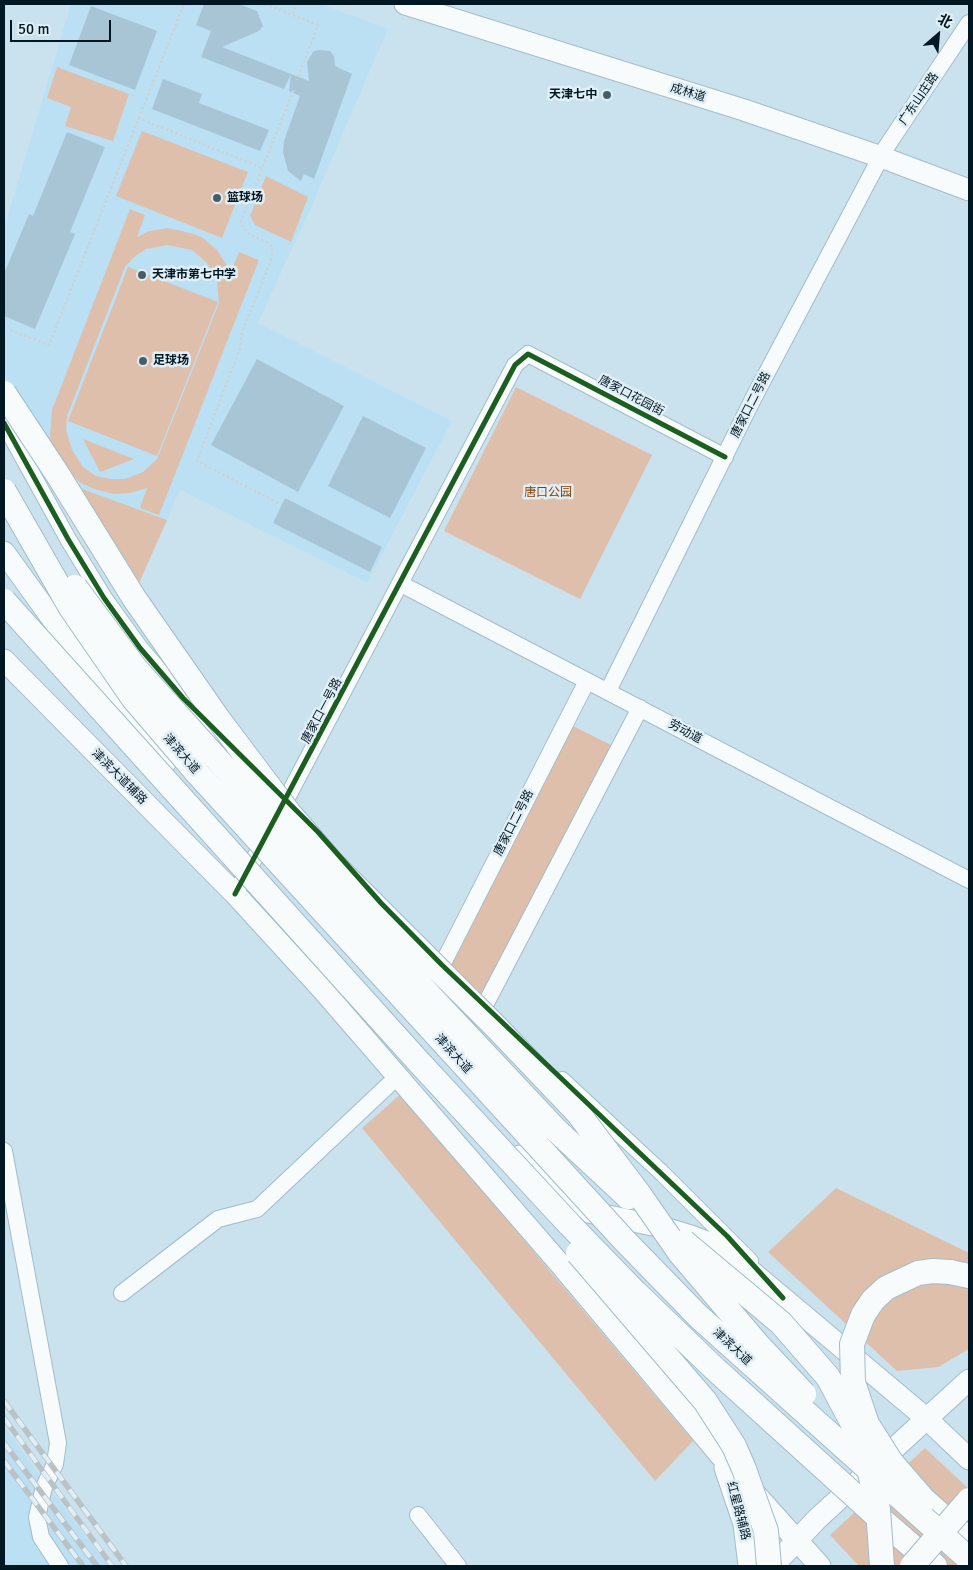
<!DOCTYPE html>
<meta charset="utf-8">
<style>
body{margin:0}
#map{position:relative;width:973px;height:1570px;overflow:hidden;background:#cae2ee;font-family:Signika,"Noto Sans SC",sans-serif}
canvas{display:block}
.frame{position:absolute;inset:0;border:5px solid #011721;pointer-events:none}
.north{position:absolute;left:913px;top:10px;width:50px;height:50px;-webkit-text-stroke:4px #e0eef6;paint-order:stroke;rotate:27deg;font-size:14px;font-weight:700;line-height:20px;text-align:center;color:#011721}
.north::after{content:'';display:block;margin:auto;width:18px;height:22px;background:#011721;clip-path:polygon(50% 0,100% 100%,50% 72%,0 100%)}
.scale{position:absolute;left:10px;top:20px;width:101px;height:22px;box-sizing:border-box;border:2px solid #011721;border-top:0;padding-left:6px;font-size:15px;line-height:18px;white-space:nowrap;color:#011721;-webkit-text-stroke:4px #e0eef6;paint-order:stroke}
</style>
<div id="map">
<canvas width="973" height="1570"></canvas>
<div class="frame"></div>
<div class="north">北</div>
<div class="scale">50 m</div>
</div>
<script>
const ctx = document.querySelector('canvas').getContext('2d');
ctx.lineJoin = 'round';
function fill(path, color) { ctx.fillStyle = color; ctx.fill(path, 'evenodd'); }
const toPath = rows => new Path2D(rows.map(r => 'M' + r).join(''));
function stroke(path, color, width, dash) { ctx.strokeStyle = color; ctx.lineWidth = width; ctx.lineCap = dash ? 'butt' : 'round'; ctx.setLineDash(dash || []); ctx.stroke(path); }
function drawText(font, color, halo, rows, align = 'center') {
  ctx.font = font + ' Signika,"Noto Sans SC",sans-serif'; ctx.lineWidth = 5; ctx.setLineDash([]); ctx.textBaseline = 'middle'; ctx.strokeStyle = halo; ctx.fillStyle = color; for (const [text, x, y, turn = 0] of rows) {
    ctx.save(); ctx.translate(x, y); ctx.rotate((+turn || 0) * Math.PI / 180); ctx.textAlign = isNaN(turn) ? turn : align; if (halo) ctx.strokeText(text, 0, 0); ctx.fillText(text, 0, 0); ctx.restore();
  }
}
fill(toPath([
 [71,4,321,4,388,29,313,203,258,323,452,421,367,583,180,490,136,590,12,389,4,371,4,228],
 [4,1427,108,1566,4,1566]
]), '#bbe0f4');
fill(toPath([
 [57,67,129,94,113,141,65,126,71,107,47,98],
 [142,131,248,172,222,238,116,196],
 [266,176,308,197,291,242,255,225,250,216],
 [130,209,145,215,137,237,149,231,168,228,194,234,203,238,217,250,231,272,239,252,259,260,159,515,140,508,147,488,130,493,114,494,97,490,81,483,69,472,52,445,50,437,52,410],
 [168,245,192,250,207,263,217,282,219,303,157,459,143,472,125,479,111,479,96,476,83,467,72,450,66,430,67,416,125,267,134,257,146,249],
 [128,267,218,302,157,456,68,421],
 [516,387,652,455,580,599,444,531],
 [83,439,134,459,100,472],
 [74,486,167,520,136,590],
 [573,726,613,746,485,997,448,962],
 [401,1094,693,1441,655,1481,362,1128],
 [836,1188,969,1253,969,1349,938,1367,897,1371,768,1252],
 [925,1448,969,1489,969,1566,859,1566,830,1535]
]), '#debfac');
fill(toPath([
 [204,4,239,4,257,11,263,26,259,31,222,47,291,74,284,89,201,57,211,31,196,25],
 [91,6,157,31,135,90,69,65],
 [318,50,330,51,334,56,335,66,352,74,314,179,304,174,301,181,288,171,283,152,284,141,300,96,289,91,291,74,309,81,307,62,313,52],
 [163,79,202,94,199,103,269,130,260,151,152,109],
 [67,132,105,147,70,232,75,234,35,329,4,316,4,274,29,214,33,216],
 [257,359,344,406,298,492,211,445],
 [363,416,426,448,390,518,328,486],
 [285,498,382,547,370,572,273,523]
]), '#a7c5d4');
const minor = toPath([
 [4,423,68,539,104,598,140,648,183,698,221,737],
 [401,584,969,880],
 [608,691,754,397,885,149,969,23],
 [279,813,515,365,528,354,725,457],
 [235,894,266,837],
 [442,965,587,681],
 [484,1007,640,708],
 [562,1080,663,1174,750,1261],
 [4,1151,58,1443,55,1464,44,1487,37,1517,41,1537,60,1566],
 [122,1293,218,1219,257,1209,398,1076],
 [418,1515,458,1566]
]);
const major = toPath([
 [405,4,744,110,881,157,969,190],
 [4,552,110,699,165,763],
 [4,660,235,894,321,988,560,1264,721,1456,820,1566],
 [520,1156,557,1192,588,1212,658,1226,691,1236,714,1245,733,1256,927,1419,969,1459],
 [725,1468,744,1524,749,1566],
 [773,1566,817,1519,969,1380]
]);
const highway = toPath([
 [950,1272,969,1276],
 [924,1500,969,1540],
 [876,1515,935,1566]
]);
stroke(minor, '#a3bcc9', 18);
stroke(major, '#a3bcc9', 23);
stroke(highway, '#a3bcc9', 26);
stroke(toPath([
 [265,4,318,25,297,80],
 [293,14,297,4],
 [138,118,262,168],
 [10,330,49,345,184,4],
 [278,503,197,461,240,348,242,332,272,258,272,247,268,243,249,234,243,228,241,221,294,89]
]), '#cbd3d6', 2.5, [2.5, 2.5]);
stroke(minor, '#f7fbfc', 16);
stroke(major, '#f7fbfc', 21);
stroke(highway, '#f7fbfc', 24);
const rail = toPath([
 [4,1401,126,1566],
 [4,1418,112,1566],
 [4,1443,97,1566],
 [4,1461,83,1566]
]);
stroke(rail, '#bbc2c5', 5.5);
stroke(rail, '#e0eef6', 4, [11]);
const highwayBridge = toPath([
 [4,393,58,475,134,598,219,720,289,813,333,864,498,1029,578,1113,639,1194,680,1253,758,1345,804,1394],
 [4,491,71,608,133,698,198,774,624,1240,698,1316,969,1559],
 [75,587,136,669,431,997,555,1129,628,1197],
 [4,601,417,1060,570,1225,636,1293,715,1369,876,1515],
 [684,1242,781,1323,828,1377,853,1424,868,1464,878,1509,882,1566],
 [578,1253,705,1401,734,1446,744,1469,766,1531,769,1566],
 [924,1500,891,1462,867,1424,853,1382,852,1344,863,1315,873,1300,886,1288,918,1273,933,1271,950,1272],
 [912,1566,969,1500]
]);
stroke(highwayBridge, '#a3bcc9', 26, []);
stroke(highwayBridge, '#f7fbfc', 24);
stroke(toPath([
 [4,423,68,539,104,598,140,648,183,698,318,832,381,903,442,965,727,1236,783,1298],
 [235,894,515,365,528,354,725,457]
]), '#1b5e20', 5);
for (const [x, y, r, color] of [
 [607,95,5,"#475e69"],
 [217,198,5,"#475e69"],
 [142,275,5,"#475e69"],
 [143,361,5,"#475e69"]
]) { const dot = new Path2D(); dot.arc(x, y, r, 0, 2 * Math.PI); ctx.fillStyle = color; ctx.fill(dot); stroke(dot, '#e0eef6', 2); }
drawText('12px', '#011721', '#e0eef6', [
 ["成林道",688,93,17],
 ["广东山庄路",919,99,-56],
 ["唐家口花园街",631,396,28],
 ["唐家口二号路",751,405,-63],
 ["唐家口一号路",322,711,-62],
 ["劳动道",685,732,28],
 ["津滨大道",181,754,49],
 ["津滨大道辅路",119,777,45],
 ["唐家口二号路",514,823,-63],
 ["津滨大道",453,1054,48],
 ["津滨大道",732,1347,43],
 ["红星路辅路",738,1511,75]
]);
drawText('bold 12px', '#011721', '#e0eef6', [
 ["天津七中",597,95,"right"],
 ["篮球场",227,198],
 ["天津市第七中学",152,275],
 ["足球场",153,361]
], 'left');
drawText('12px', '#863e00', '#e0eef6', [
 ["唐口公园",548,493]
]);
</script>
